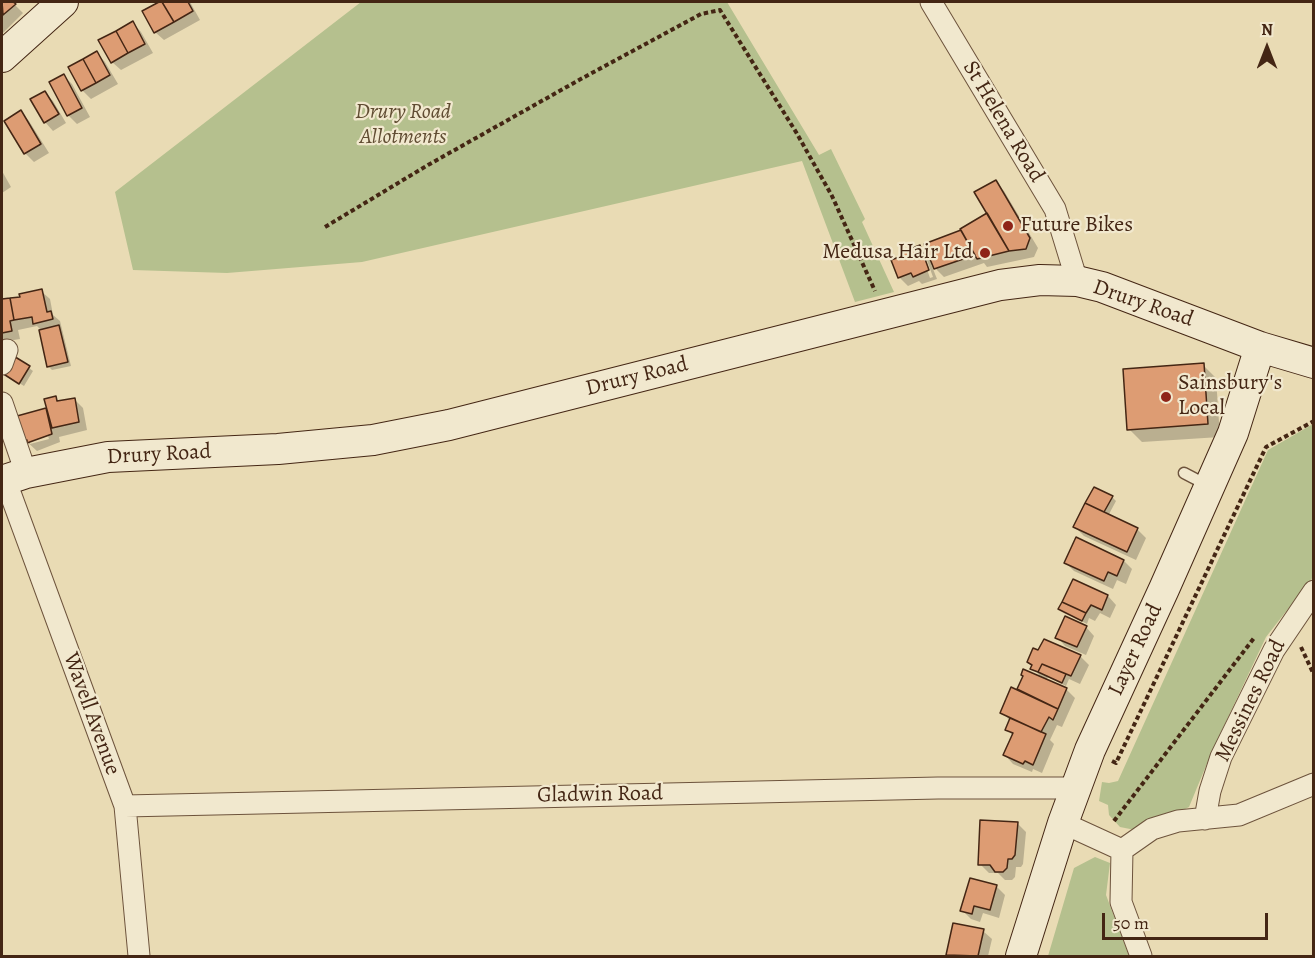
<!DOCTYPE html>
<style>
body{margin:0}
#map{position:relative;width:1315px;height:958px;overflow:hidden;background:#e9dbb4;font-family:Alegreya,serif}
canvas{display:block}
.frame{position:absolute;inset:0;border:3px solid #442614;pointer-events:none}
.north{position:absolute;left:1237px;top:18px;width:60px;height:60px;-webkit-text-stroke:4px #f1e8ce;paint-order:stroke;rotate:0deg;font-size:16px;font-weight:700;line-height:24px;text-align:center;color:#442614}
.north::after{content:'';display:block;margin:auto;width:21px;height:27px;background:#442614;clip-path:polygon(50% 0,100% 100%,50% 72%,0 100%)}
.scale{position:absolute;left:1102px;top:913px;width:166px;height:27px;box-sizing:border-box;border:3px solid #442614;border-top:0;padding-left:8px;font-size:18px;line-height:21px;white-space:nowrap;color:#442614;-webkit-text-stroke:4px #f1e8ce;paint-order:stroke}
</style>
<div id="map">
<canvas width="1315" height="958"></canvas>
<div class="frame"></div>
<div class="north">N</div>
<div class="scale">50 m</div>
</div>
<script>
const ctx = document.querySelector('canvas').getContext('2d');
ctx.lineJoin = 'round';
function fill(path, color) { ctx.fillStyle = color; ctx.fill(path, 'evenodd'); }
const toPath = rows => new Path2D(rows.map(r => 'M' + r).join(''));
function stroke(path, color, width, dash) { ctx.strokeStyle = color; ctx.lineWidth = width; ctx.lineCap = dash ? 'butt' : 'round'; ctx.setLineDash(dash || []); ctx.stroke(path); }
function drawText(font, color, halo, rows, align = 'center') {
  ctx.font = font + ' Alegreya,serif'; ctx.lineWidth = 4.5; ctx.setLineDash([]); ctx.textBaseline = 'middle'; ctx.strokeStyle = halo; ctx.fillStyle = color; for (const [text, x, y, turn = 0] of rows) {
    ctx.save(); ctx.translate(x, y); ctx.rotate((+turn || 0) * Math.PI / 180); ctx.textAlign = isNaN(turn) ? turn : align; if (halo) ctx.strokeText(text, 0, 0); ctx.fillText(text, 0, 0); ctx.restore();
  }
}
fill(toPath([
 [361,2,727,2,819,155,831,149,865,219,862,222,894,292,855,302,802,161,362,262,227,273,133,270,115,192],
 [1313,424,1313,577,1266,637,1213,749,1189,807,1140,831,1120,827,1109,815,1108,805,1099,801,1102,782,1109,783,1118,781,1268,450],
 [1095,857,1110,863,1106,895,1129,956,1048,956,1074,868]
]), '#b5c08e');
fill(toPath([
 [2,2,12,2,23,13,2,34],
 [162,2,190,2,200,20,164,40,155,32,144,11],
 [133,23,141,32,153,53,121,70,112,62],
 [97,53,105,62,118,84,91,99,82,90],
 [64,76,72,84,90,117,77,124,68,115],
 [45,93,53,101,66,123,53,131,45,122],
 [21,112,29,121,49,153,34,162,25,153],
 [2,171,11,187,2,193],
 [995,182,1004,191,1038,248,1034,257,987,267,984,263,944,277,931,264,937,279,922,284,919,281,908,286,899,277,919,247,932,260,963,231,989,214],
 [922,255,925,255,933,277,930,278],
 [41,291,50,299,53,315,60,321,71,366,52,370,48,366,42,331,37,326,18,330,20,339,2,342,2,295,4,300,21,298],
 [1203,365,1216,378,1220,437,1142,442,1129,429],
 [29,368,33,371,24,386,8,376],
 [55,398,60,402,75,400,83,408,87,430,59,437,60,442,37,451,25,440,19,417,48,409],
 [48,436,49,439,30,444,30,441],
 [1112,497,1116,501,1108,516,1137,529,1146,538,1136,560,1084,536,1075,527],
 [1124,561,1132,569,1126,584,1117,580,1113,589,1074,571,1065,562],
 [1073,581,1108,596,1116,605,1110,618,1100,613,1095,621,1089,618,1087,624,1064,612,1060,608],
 [1086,627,1094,636,1086,655,1065,646,1057,637],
 [1080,656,1089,665,1080,684,1069,679,1066,686,1048,677,1046,681,1066,689,1075,698,1062,727,1057,725,1050,740,1054,744,1042,773,1033,769,1032,772,1013,764,1005,755,1013,736,1007,729,1010,721,1002,712,1018,691,1024,677,1042,679,1029,662],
 [1017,823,1026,832,1023,864,1021,867,1016,867,1015,877,1012,880,1005,880,998,873,989,873,980,864],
 [971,880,997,887,1005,895,999,918,983,913,980,922,971,919,962,910],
 [983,931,992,939,988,956,950,956,948,955]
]), '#0003');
const building = toPath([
 [2,2,13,2,16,4,3,15,2,2],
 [159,2,162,2,174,22,154,33,142,11,159,2],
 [162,2,188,2,193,11,174,22,162,2],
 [133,21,145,44,128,53,116,31,133,21],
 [116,31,128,53,111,63,98,40,116,31],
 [97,51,110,75,96,83,83,59,97,51],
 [83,59,96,83,81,91,68,67,83,59],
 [64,74,82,108,67,116,49,82,64,74],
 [45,91,59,114,44,123,30,99,45,91],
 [21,110,41,144,24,154,4,121,21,110],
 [996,180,1030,238,1026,249,1009,251,974,192,996,180],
 [987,213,1009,251,977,259,960,229,987,213],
 [961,230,975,255,934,269,924,244,961,230],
 [920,245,929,270,913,277,911,273,898,278,891,260,902,256,900,253,920,245],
 [42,289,47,312,51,311,53,319,33,324,32,317,14,320,10,298,20,297,19,294,42,289],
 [10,298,14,320,10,321,12,331,2,333,2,299,10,298],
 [59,325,68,362,47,367,39,330,59,325],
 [12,355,30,366,19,384,2,373,12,355],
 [1204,363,1208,424,1127,430,1123,369,1204,363],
 [56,396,57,401,75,398,79,422,52,428,44,399,56,396],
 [46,408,52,434,27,443,27,440,24,440,17,416,46,408],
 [1094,487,1113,496,1104,512,1085,503,1094,487],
 [1085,503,1138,528,1127,552,1073,527,1085,503],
 [1076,537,1124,560,1117,576,1108,572,1104,581,1064,563,1076,537],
 [1073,579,1108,595,1102,610,1091,605,1086,613,1062,602,1073,579],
 [1062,602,1086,613,1082,621,1058,609,1062,602],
 [1065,616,1087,626,1077,647,1055,638,1065,616],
 [1044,639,1081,655,1071,676,1042,664,1038,672,1030,669,1032,665,1027,662,1033,648,1038,650,1044,639],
 [1042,664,1066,674,1062,683,1038,672,1042,664],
 [1023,669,1067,688,1058,709,1017,689,1023,676,1021,675,1023,669],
 [1011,687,1058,709,1053,720,1049,717,1041,732,1000,713,1011,687],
 [1010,718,1046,734,1033,765,1025,761,1023,764,1003,755,1013,733,1005,730,1010,718],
 [980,820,1018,822,1015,855,1012,859,1008,859,1007,868,1003,872,995,872,990,865,978,865,980,820],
 [970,878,997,885,990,910,974,906,972,914,960,911,970,878],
 [953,923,984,929,978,956,946,955,953,923]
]);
fill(building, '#dd9c73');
stroke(building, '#442614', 1.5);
const lane = toPath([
 [1184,473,1207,485]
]);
const street = toPath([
 [931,2,1055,209,1077,281],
 [2,364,7,350],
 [2,403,26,473],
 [5,479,125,806,139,956],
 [125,806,938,788,1076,788],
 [1205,819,1210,791,1221,757,1274,650,1314,591],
 [1063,823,1122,850,1121,902,1141,956],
 [1122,850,1152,829,1178,821,1239,815,1314,784]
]);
const secondary = toPath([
 [2,57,63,2],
 [2,481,26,473,108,457,278,449,373,440,449,425,1000,285,1040,280,1077,281,1102,287,1260,347,1314,363],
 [1021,956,1063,823,1090,750,1164,589,1233,433,1260,347]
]);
stroke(lane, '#6d533c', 13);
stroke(street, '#6d533c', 23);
stroke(secondary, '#442614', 32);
stroke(toPath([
 [325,227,428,165,579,80,701,14,720,10,796,132,832,196,875,291],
 [1301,647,1314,675],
 [1112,761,1116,763,1266,447,1314,421],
 [1114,821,1254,638]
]), '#442614', 4, [4.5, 3]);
stroke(lane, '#f1e8ce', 10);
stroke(street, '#f1e8ce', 21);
stroke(secondary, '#f1e8ce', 30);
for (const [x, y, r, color] of [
 [1008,226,6,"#8f2418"],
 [985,253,6,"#8f2418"],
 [1166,397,6,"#8f2418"]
]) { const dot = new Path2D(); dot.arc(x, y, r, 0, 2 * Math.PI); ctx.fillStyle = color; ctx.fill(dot); stroke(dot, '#f1e8ce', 2); }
drawText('italic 22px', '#604c32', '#f1e8ce', [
 ["Drury Road",403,113],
 ["Allotments",403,138]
]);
drawText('22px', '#442614', '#f1e8ce', [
 ["St Helena Road",1003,122,59],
 ["Drury Road",1143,304,19],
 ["Drury Road",637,377,-14],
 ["Drury Road",159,455,-3],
 ["Layer Road",1136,650,-65],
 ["Messines Road",1251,701,-64],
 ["Wavell Avenue",91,714,70],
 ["Gladwin Road",600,795,-1]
]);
drawText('22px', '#442614', '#f1e8ce', [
 ["Future Bikes",1020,226],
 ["Medusa Hair Ltd",973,253,"right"],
 ["Sainsbury's",1178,384],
 ["Local",1178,409]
], 'left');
</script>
